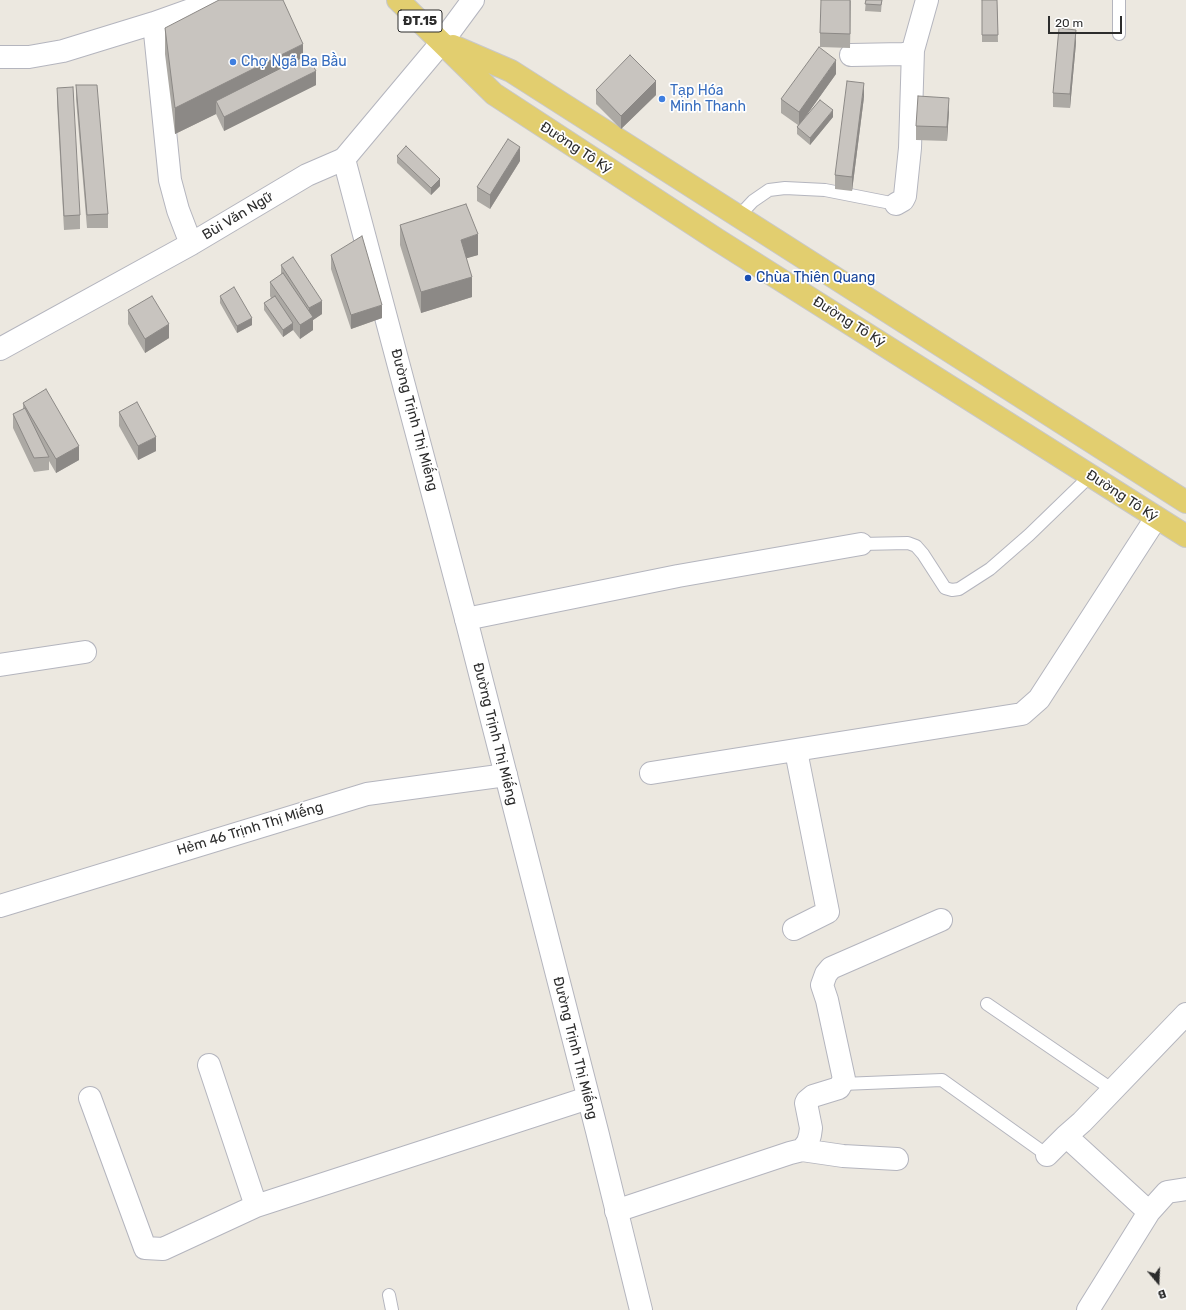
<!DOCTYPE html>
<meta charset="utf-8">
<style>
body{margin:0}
#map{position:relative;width:1186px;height:1310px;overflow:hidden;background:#ece8e0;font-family:Rubik,sans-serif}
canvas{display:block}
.north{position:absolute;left:1138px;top:1262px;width:40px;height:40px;-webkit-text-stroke:3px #fff;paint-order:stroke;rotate:161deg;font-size:11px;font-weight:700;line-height:16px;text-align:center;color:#2c2c2c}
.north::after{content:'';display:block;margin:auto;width:14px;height:18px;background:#2c2c2c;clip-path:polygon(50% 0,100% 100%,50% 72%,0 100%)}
.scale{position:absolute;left:1048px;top:16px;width:74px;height:18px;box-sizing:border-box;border:2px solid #2c2c2c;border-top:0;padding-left:5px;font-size:12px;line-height:14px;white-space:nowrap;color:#2c2c2c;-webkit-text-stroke:3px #fff;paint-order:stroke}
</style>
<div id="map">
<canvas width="1186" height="1310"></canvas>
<div class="north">B</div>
<div class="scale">20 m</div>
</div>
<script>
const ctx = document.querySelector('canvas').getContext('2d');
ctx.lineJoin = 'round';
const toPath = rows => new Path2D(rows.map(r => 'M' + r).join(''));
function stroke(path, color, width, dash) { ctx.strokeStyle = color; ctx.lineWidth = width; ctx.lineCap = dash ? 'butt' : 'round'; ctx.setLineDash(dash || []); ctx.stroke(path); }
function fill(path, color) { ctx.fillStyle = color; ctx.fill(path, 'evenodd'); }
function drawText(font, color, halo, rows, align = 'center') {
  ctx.font = font + ' Rubik,sans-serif'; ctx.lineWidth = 3.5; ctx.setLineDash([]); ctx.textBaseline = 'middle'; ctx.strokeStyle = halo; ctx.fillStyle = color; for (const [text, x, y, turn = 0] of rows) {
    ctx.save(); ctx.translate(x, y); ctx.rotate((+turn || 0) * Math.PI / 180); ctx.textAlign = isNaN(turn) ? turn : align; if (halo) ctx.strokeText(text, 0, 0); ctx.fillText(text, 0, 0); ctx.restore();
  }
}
const lane = toPath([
 [1119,0,1119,34],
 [738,217,753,201,769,190,785,188,825,190,896,204],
 [861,544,908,543,916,546,923,554,945,588,952,590,959,589,990,569,1029,535,1091,475],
 [987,1004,1113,1090],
 [842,1084,942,1080,1047,1155],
 [389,1295,392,1310]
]);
const street = toPath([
 [154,23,170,180,178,210,191,244],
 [851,55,903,54,909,53,913,50,927,0],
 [0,57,29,57,63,51,154,23,219,0],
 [896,204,903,200,905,196,910,148,913,50],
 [0,349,191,244,307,175,344,159,442,42,473,0],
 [466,619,678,576,861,544],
 [0,665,85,652],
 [651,773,1022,714,1039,699,1156,518],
 [0,906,367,794,506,775],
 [794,929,828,912,796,751],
 [209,1065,256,1206],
 [90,1098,145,1248,163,1249,256,1206,588,1098],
 [802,1150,843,1156,897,1159],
 [1047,1155,1066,1136],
 [616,1211,790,1153,802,1150,808,1142,810,1135,811,1128,806,1103,807,1101,813,1096,839,1088,844,1079,827,1000,822,985,826,974,831,968,941,920],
 [1149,1212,1167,1192,1186,1189],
 [1088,1310,1149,1212,1066,1136,1082,1122,1186,1014]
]);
const secondary = toPath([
 [344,159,466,619,597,1131,641,1310]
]);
const primary = toPath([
 [398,0,494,94,716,239,1186,536],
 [453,46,511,71,1186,502]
]);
stroke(lane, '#b4b5be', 14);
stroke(street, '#b4b5be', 24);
stroke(secondary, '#b4b5be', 24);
stroke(primary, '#c8c8c8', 24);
stroke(lane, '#fff', 12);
stroke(street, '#fff', 22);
stroke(secondary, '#fff', 22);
stroke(primary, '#e2ce6f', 22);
fill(toPath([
 [851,0,850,48,820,47,820,33],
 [866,0,882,0,881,12,865,11],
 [982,0,997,0,998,42,982,42],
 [165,28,303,57,316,85,224,131,216,114,175,134,165,54],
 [1076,43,1070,108,1053,107,1053,93],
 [836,74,802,121,833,117,810,145,797,134,797,127,798,125,781,113,781,99],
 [76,85,108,214,108,228,87,228,76,99],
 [57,88,80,215,80,229,64,230,57,102],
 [596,90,656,95,621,129,596,104],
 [864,97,852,191,835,189,835,175],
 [949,111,947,141,916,140,916,126],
 [397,156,440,186,431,195,397,163],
 [520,161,490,209,477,201,477,187],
 [400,225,478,255,466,258,472,297,421,313,400,245],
 [331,255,382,318,351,329,331,269],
 [281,265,322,314,313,320,313,330,300,339,293,330,283,337,264,310,264,303,271,298,270,296,270,282,281,275],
 [220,296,252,325,237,333,220,303],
 [128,310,169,338,145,353,128,324],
 [23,403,79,460,56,473,49,461,49,470,34,472,13,428,13,414,23,409],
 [119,412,156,451,138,460,119,426]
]), '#aca9a4');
fill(toPath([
 [1076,30,1076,43,1070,108,1070,94],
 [303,44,303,71,216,101,216,114,175,134,175,108],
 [836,60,836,74,799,126,799,112],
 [316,71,316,85,224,131,224,117],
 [656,81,656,95,621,129,621,116],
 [864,83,864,97,852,191,852,177],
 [949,98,949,111,947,141,947,127],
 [833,110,833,117,810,145,810,138],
 [520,147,520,161,490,209,490,195],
 [440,179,440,186,431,195,431,188],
 [478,234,478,255,461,260,461,240],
 [472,277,472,297,421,313,421,292],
 [322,301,322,314,313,320,313,330,300,339,300,325,309,319,309,308],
 [382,305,382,318,351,329,351,315],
 [252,318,252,325,237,333,237,326],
 [293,323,293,330,283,337,283,330],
 [169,324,169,338,145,353,145,339],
 [156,437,156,451,138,460,138,446],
 [79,446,79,460,56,473,56,459]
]), '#8c8986');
const building = toPath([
 [219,0,283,0,303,44,175,108,165,28,219,0],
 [821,0,850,0,850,34,820,33,821,0],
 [866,0,882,0,881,5,865,4,866,0],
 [982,0,997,0,998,35,982,35,982,0],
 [1059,28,1076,30,1070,94,1053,93,1059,28],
 [819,47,836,60,799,112,781,99,819,47],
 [307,55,316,71,224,117,216,101,307,55],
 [630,55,656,81,621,116,596,90,630,55],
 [847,81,864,83,852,177,835,175,847,81],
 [76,85,97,85,108,214,87,215,76,85],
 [73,87,80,215,64,216,57,88,73,87],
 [918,96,949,98,947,127,916,126,918,96],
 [820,100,833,110,810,138,797,127,820,100],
 [508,139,520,147,490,195,477,187,508,139],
 [406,146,440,179,431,188,397,156,406,146],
 [466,204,478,234,461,240,472,277,421,292,400,225,466,204],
 [362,236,382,305,351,315,331,255,362,236],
 [293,257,322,301,309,308,281,265,293,257],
 [283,273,313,317,300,325,270,282,283,273],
 [234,287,252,318,237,326,220,296,234,287],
 [152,296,169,324,145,339,128,310,152,296],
 [275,296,293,323,283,330,264,303,275,296],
 [46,389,79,446,56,459,23,403,46,389],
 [137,402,156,437,138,446,119,412,137,402],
 [25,408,49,457,34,458,13,414,25,408]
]);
fill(building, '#c8c4bf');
stroke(building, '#8c8986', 1);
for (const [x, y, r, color] of [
 [233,62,4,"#3f7fe0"],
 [662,99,4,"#3f7fe0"],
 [748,278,4,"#1a4fb4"]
]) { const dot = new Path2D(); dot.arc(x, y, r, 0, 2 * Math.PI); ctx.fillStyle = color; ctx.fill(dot); stroke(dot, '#fff', 1.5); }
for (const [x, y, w] of [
 [420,21,44]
]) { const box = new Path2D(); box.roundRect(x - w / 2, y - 11, w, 22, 3); ctx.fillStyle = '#fff'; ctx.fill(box); stroke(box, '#2c2c2c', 1); }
drawText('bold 13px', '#2c2c2c', null, [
 ["ĐT.15",420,21]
]);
drawText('14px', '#366cbe', '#fff', [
 ["Chợ Ngã Ba Bầu",241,62],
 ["Tạp Hóa",670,91],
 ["Minh Thanh",670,107]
], 'left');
drawText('14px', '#2c2c2c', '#fff', [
 ["Đường Tô Ký",576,148,33],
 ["Bùi Văn Ngữ",238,216,-31],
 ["Đường Tô Ký",849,322,32],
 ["Đường Trịnh Thị Miếng",414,420,75],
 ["Đường Tô Ký",1122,496,33],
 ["Đường Trịnh Thị Miếng",495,734,76],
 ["Hẻm 46 Trịnh Thị Miếng",250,829,-17],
 ["Đường Trịnh Thị Miếng",575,1048,76]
]);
drawText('14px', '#164399', '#fff', [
 ["Chùa Thiên Quang",756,278]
], 'left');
</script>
